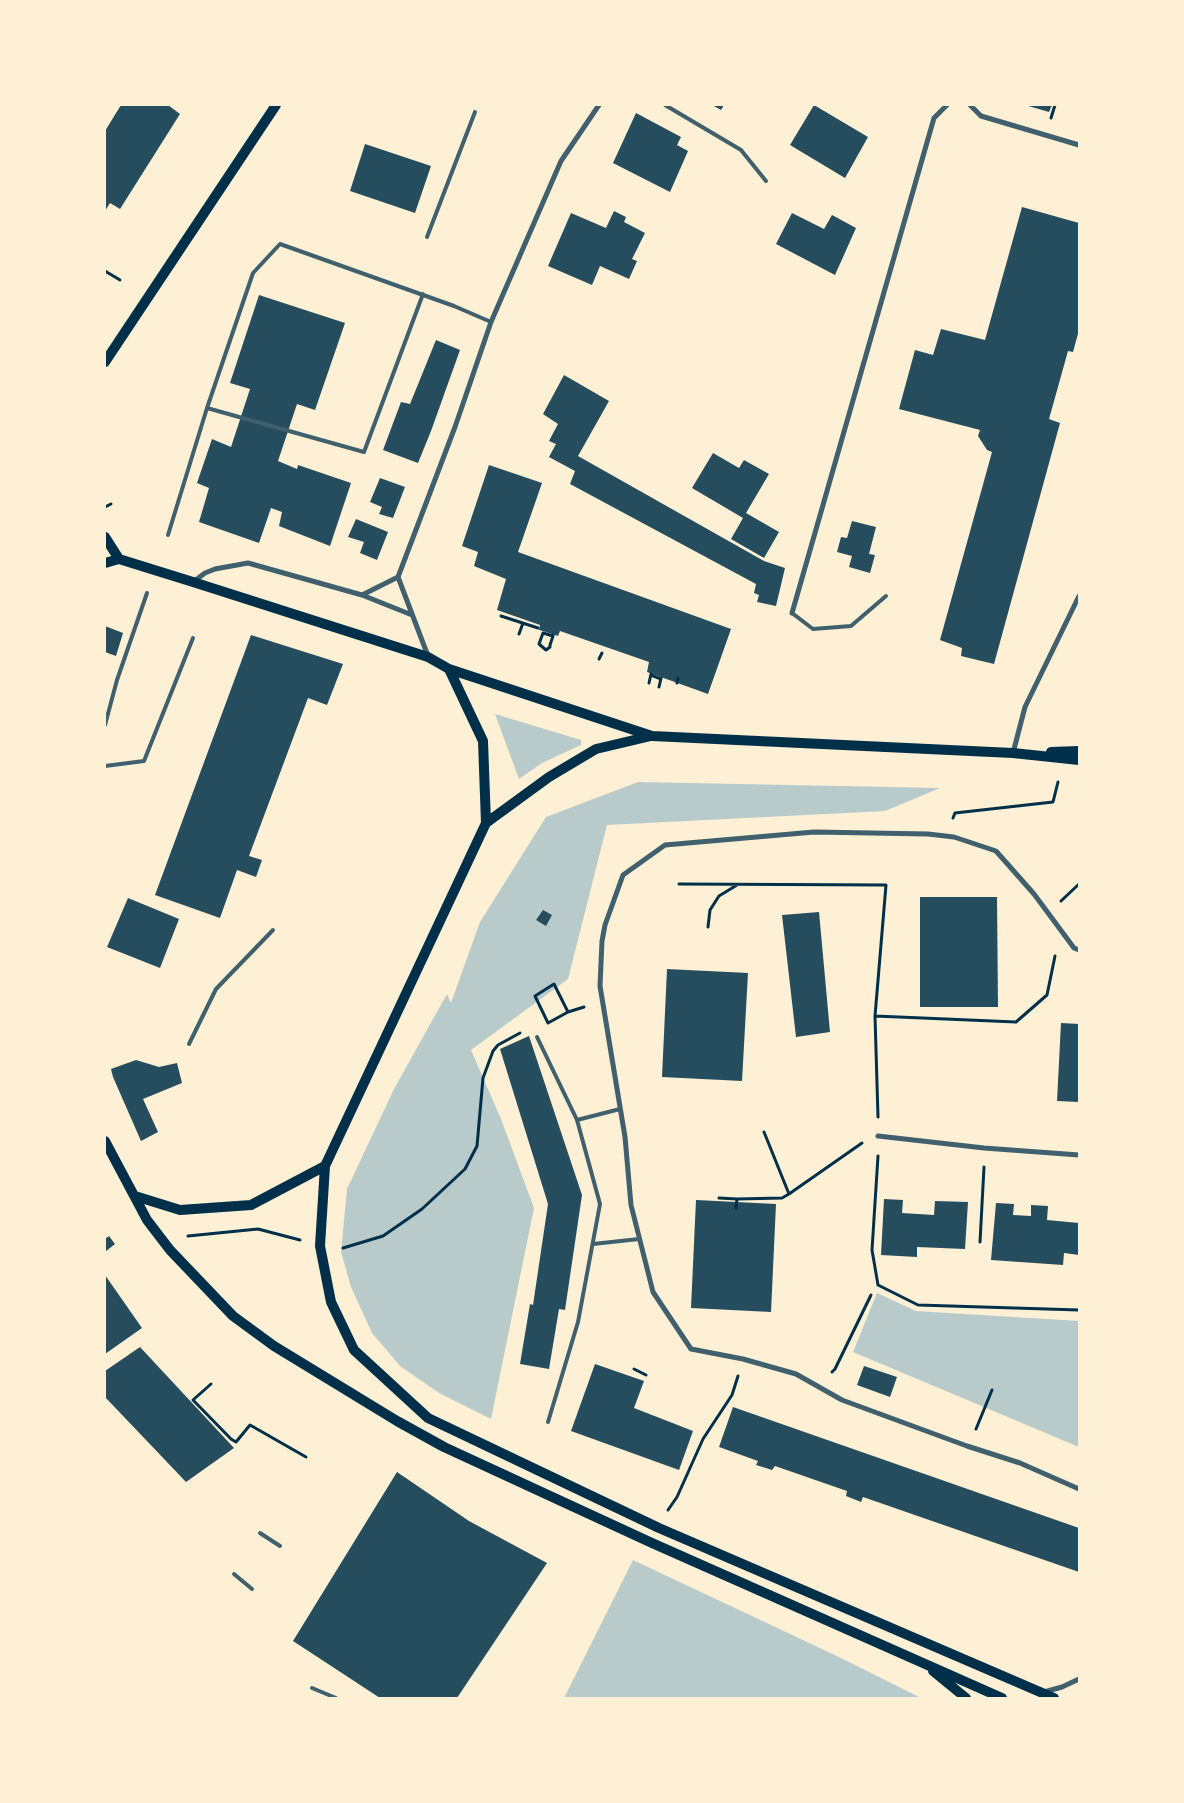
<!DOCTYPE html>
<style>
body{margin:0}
#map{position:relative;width:1184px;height:1803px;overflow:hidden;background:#fdf0d5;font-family:Overpass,sans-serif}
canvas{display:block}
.frame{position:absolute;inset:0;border:106px solid #fdf0d5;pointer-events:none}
</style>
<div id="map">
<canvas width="1184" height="1803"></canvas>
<div class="frame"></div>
</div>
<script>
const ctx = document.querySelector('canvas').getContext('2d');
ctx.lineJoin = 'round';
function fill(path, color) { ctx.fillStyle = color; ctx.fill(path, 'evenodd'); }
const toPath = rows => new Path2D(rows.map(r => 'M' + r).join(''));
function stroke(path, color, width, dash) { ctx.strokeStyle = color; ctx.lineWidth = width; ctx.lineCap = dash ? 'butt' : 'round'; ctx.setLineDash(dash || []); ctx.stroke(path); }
fill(toPath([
 [495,714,581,740,581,745,542,763,519,779],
 [638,782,940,788,885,811,607,825,568,979,471,1050,501,1119,534,1208,491,1419,439,1393,400,1366,372,1333,351,1287,341,1252,347,1189,394,1089,447,994,451,1003,480,922,546,817],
 [877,1293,916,1311,1079,1321,1079,1447,853,1352],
 [633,1560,841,1658,921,1698,564,1698]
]), '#b9caca');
fill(toPath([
 [121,105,168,105,180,114,120,209,110,203,105,211,105,131],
 [712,105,724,105,721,110],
 [814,105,868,137,845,178,790,145],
 [1025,105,1052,105,1049,112],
 [636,113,681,137,677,145,688,151,670,192,613,163],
 [365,144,431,166,415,213,350,191],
 [1022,207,1079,223,1079,330,1073,352,1068,351,1049,419,1060,423,994,664,961,656,962,648,940,640,992,452,987,450,978,436,980,430,899,409,915,350,933,355,941,329,985,340],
 [614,211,626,217,624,222,645,233,632,259,637,261,629,279,600,266,592,285,548,266,571,213,606,228],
 [792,213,824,229,832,215,856,228,835,275,776,244],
 [259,295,345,323,315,410,297,404,278,461,297,469,298,465,351,483,330,546,279,526,282,512,271,508,259,543,199,522,209,488,197,483,212,439,231,447,250,389,230,383],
 [436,340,460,350,431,431,418,463,383,450,401,402,410,404],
 [564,375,609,401,578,456,764,561,785,568,776,606,757,602,759,595,754,593,756,584,570,484,575,471,549,457,556,444,549,441,558,424,543,414],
 [713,453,739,468,744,460,769,474,746,513,779,532,764,558,731,539,743,518,692,488],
 [489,465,542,483,518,552,731,629,708,694,647,672,649,662,560,631,558,636,543,631,539,630,540,625,497,610,506,579,474,566,478,552,462,546],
 [380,478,405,487,393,518,379,514,382,507,370,502],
 [356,519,388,532,377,560,360,553,364,542,348,537],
 [852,521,876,527,869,554,875,555,870,573,849,567,852,556,837,552,841,537,847,538],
 [105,626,123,633,116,656,105,652],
 [251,635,343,664,327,705,308,698,249,856,262,860,256,877,237,870,220,918,155,895],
 [920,897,997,897,998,1007,920,1007],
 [128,898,179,919,160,968,107,947],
 [543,910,552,915,546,926,536,920],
 [819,912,830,1032,796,1037,782,915],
 [667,969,748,973,742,1081,662,1077],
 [1061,1023,1079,1024,1079,1102,1057,1101],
 [529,1036,582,1195,565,1310,559,1309,549,1369,520,1364,530,1304,533,1305,548,1204,500,1049],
 [136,1060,159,1067,177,1063,182,1083,143,1099,158,1132,141,1141,113,1077,111,1069],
 [884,1199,903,1200,902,1213,934,1215,935,1201,968,1202,965,1249,917,1247,917,1257,881,1255],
 [696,1200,776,1204,771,1312,691,1308],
 [996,1203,1014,1204,1013,1215,1031,1216,1031,1205,1048,1206,1047,1220,1079,1223,1079,1255,1064,1253,1063,1265,991,1260],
 [109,1236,115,1244,105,1252,105,1239],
 [105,1275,142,1328,105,1354],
 [140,1347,234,1448,186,1482,105,1397,105,1371],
 [595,1364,644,1381,634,1408,693,1431,679,1470,571,1431],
 [864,1366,897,1377,890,1397,857,1385],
 [733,1407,1079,1528,1079,1572,863,1497,861,1502,846,1496,847,1491,775,1466,772,1470,756,1465,758,1461,719,1447],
 [397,1472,469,1521,547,1563,457,1698,380,1698,293,1641]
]), '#264d5e');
stroke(toPath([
 [1051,118,1055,105],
 [105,271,120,280],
 [105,507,111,504],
 [501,616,538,628],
 [519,634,523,623],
 [553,636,543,633,539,644,546,650,550,647,550,645,553,636,553,635],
 [599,659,602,653],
 [651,675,661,679],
 [649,683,651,674],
 [677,683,678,678],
 [659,687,661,678],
 [953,818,955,813,1053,802,1058,782],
 [679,884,886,885,875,1016],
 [1061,901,1079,884],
 [708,927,710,910,719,896,737,885],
 [568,1012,548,1023,535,996,554,984,568,1012,584,1007],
 [878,1117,875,1016,1016,1022,1047,995,1055,956],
 [878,1156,872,1250,878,1285,918,1305,1079,1310],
 [789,1194,862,1143],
 [719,1198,737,1199,736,1208],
 [737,1199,782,1198,789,1194,764,1132],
 [188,1236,258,1229,300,1240],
 [980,1242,984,1167],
 [343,1248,383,1236,422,1209,465,1169,477,1146,483,1078,493,1051,498,1045,520,1033],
 [634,1369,646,1375],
 [832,1372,835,1369,871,1295],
 [211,1384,193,1400,231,1439,236,1442,250,1425,306,1457],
 [976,1429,992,1390],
 [668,1510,677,1497,703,1439,732,1395,738,1376]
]), '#003049', 3);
stroke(toPath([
 [665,105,741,150,766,181],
 [427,237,475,112],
 [207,408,364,452,423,294],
 [168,535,207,408,253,273,280,244,454,306,491,322],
 [792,613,813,629,851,626,886,596],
 [105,725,117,680,147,593],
 [105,766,144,761,193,638],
 [537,1037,577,1120,620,1109],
 [189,1044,216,989,273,930],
 [593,1244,639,1239],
 [548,1422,578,1322,600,1204,577,1120],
 [260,1533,280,1546],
 [234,1574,252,1589],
 [312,1688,336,1698]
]), '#3f606c', 4);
stroke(toPath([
 [970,105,981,116,1079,145],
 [193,582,205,573,215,569,248,563,362,595,398,577],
 [362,595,412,615],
 [792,613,934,118,947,105],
 [428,656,398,577,455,427,491,322,561,161,599,105],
 [1013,753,1025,707,1079,596],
 [1079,950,1074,948,1034,894,996,851,954,837,928,834,814,832,665,845,623,875,605,925,602,941,600,986,625,1137,631,1205,653,1292,691,1349,743,1359,796,1374,842,1400,967,1446,1020,1463,1079,1489],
 [878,1136,984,1148,1079,1155],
 [1044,1692,1062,1687,1079,1679]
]), '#3f606c', 5);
stroke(toPath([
 [105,362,276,105],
 [105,537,119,559],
 [105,563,119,559,193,582,428,657,449,669,652,736,1013,753,1079,760],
 [449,669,483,741,486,823,325,1166,320,1246,331,1302,354,1350,428,1418,659,1528,1054,1698],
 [1051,752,1079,751],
 [486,823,549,777,596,749,651,736],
 [105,1141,147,1220,170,1250,233,1316,274,1346,397,1421,444,1447,652,1543,1002,1698],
 [135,1196,180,1210,251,1205,325,1166],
 [933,1671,966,1698]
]), '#003049', 10);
</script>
